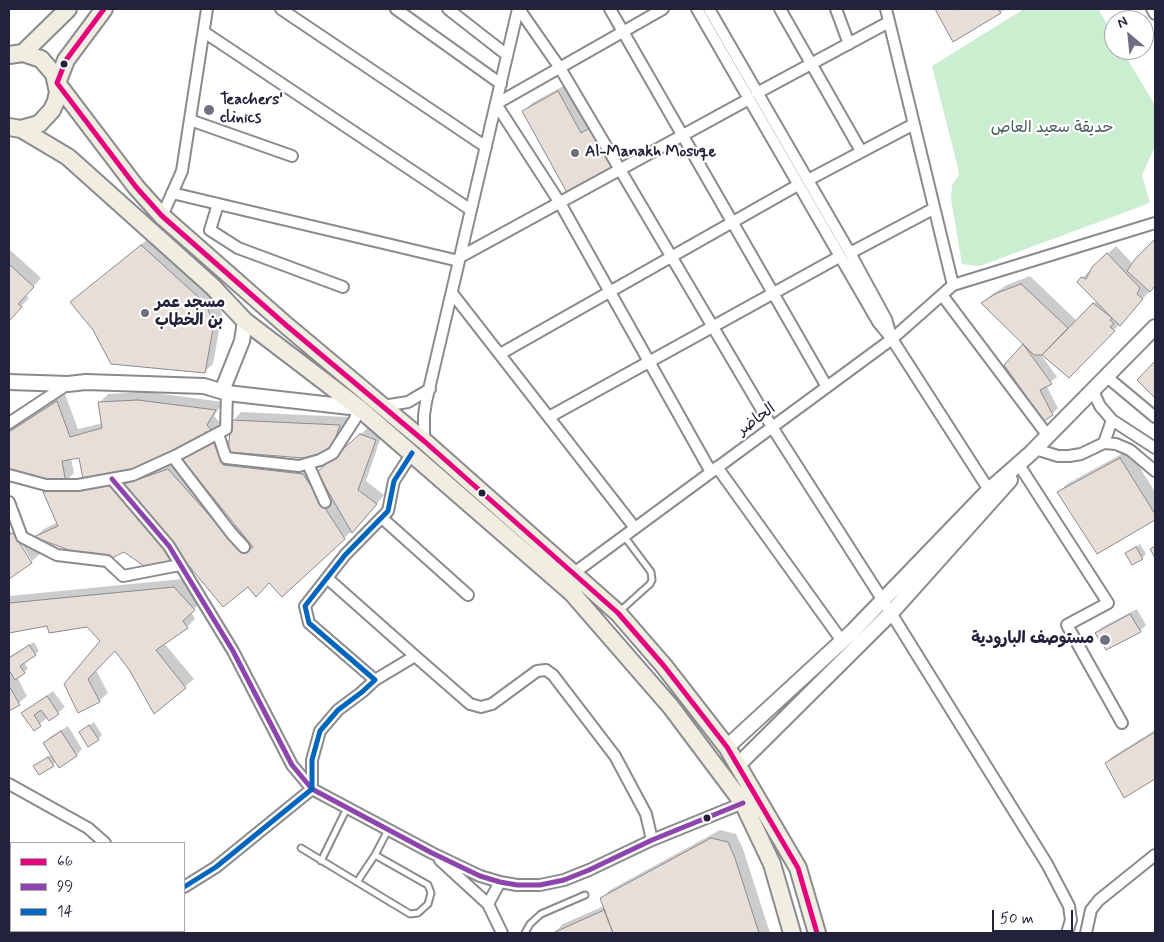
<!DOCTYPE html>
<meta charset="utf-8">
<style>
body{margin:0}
#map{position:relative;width:1164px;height:942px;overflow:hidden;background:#fff;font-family:Mynerve,sans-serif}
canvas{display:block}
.frame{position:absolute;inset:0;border:10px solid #22223b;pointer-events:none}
.legend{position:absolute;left:10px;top:842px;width:175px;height:90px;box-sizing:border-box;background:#fff;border:1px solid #a7a7b1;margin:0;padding:6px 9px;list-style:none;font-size:15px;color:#22223b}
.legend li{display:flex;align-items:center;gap:10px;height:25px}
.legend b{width:25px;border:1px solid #a7a7b1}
.north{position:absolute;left:1104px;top:10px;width:50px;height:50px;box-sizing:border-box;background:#fff;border:1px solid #a7a7b1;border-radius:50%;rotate:332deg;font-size:14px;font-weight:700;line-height:20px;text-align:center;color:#22223b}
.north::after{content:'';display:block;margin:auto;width:18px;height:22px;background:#6f6f80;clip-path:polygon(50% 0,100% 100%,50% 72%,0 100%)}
.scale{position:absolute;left:992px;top:910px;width:81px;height:22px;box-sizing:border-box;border:2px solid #22223b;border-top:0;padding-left:6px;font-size:15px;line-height:18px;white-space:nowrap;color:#22223b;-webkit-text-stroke:4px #fff;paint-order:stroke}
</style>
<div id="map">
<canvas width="1164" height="942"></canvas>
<div class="frame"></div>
<ul class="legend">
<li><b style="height:6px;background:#e5007d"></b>66</li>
<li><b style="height:6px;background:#8e44ad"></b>99</li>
<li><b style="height:6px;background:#0065bd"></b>14</li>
</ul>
<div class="north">N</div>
<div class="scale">50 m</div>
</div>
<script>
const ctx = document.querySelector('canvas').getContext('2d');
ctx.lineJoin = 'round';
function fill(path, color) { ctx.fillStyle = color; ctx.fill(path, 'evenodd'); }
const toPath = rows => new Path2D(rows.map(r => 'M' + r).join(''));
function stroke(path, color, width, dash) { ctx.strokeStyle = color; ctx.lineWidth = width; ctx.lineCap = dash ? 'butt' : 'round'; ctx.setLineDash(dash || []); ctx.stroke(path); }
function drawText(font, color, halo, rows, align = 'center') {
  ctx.font = font + ' Mynerve,"Playpen Sans Arabic",sans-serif'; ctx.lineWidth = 4.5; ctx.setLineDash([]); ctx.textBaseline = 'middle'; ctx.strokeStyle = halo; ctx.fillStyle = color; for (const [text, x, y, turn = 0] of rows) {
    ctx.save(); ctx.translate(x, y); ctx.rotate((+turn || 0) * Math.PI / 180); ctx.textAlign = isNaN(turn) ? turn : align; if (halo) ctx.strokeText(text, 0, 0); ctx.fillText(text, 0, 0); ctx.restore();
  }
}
fill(toPath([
 [1024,9,1098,9,1114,36,1114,50,1122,50,1155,105,1155,147,1142,175,1150,203,980,266,962,264,951,199,952,185,959,175,958,168,932,66]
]), '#cbeed0');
fill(toPath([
 [9,899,11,902,11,931,39,931,41,933,9,933]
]), '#aedef2');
fill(toPath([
 [936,9,1006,9,954,40],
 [567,84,590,126,599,121,622,164,571,196,524,111,532,103],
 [150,237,213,294,222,314,213,364,204,372,94,329,72,302],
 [1155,241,1155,285,1128,316,1069,376,1039,352,1057,377,1046,385,1058,408,1052,414,1006,366,1024,344,983,303,991,295,1007,285,1030,276,1077,321,1097,300,1079,282,1082,278,1116,246,1133,264],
 [9,249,41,278,26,295,29,298,9,320],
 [147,392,223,402,214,416,220,423,212,431,116,476,124,485,132,477,177,461,235,526,237,525,183,458,221,434,231,457,311,466,317,474,370,426,383,431,366,481,384,495,361,523,344,538,269,582,248,585,181,555,174,562,124,551,36,536,44,529,58,522,45,493,53,484,84,480,80,456,71,458,74,473,66,481,9,469,9,430,65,394,78,429,103,423,100,402,108,394],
 [241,412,348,417,339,442,330,450,233,421],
 [1129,450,1155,492,1155,519,1098,552,1059,492,1067,484],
 [22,525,40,554,32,561,12,529],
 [9,530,10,530,31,562,9,578],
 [1140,544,1146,554,1142,558,1126,553],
 [182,579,203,600,191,612,195,619,187,627,164,643,194,679,155,712,131,670,115,650,96,670,108,693,99,701,65,684,102,641,88,626,48,624,9,632,9,596],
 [1137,609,1146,625,1140,631,1096,633,1102,627],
 [34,642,39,651,24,662,28,669,17,677,27,696,9,711,9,657],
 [53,691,65,707,49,720,48,717,34,729,23,714],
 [94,722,102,735,98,739,80,732],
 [68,726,82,749,76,756,56,762,39,774,35,766,51,755,44,743,50,737],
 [1155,730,1155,778,1125,796,1106,763,1112,757],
 [720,830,736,834,743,849,770,933,554,933,563,924,604,906,602,898,610,890]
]), '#0003');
const building = toPath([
 [935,9,953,9,954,10,957,9,998,9,1001,13,953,42,935,9],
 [558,91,581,133,590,128,615,174,570,198,522,111,558,91],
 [1155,239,1155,286,1150,292,1127,271,1135,259,1155,239],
 [141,245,205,303,214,323,205,373,111,364,93,330,70,302,141,245],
 [1107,253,1140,288,1137,294,1143,299,1120,326,1077,282,1081,277,1086,279,1092,267,1107,253],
 [9,264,34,287,18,304,22,307,9,321,9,264],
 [1021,284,1068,328,1042,355,1034,355,981,303,997,293,1021,284],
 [1093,303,1112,318,1110,320,1114,324,1110,327,1115,331,1069,378,1042,355,1093,303],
 [1023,344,1052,384,1040,390,1053,415,1044,421,1004,365,1023,344],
 [1155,361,1155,398,1137,380,1155,361],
 [138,400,216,410,207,425,213,432,132,472,83,479,79,458,62,461,66,483,9,471,9,432,57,401,70,437,102,428,98,402,138,400],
 [231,420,340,425,331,451,303,458,228,452,231,420],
 [360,434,376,440,358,490,377,504,352,533,317,472,360,434],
 [213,441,223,465,303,474,345,539,282,597,269,583,256,597,248,587,223,607,122,485,168,469,243,553,253,547,181,458,213,441],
 [1120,458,1155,514,1155,520,1097,554,1057,492,1120,458],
 [108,484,175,563,144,566,124,552,112,558,77,553,34,537,58,526,43,492,108,484],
 [13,533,32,563,9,579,9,535,13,533],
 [1155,546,1155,558,1150,549,1155,546],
 [1136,547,1143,559,1132,565,1125,553,1136,547],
 [174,587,195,610,183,621,188,628,156,650,186,688,154,714,130,671,115,651,88,679,100,702,78,713,64,684,100,641,87,627,49,633,47,626,9,633,9,603,174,587],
 [1130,614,1141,632,1106,650,1095,633,1130,614],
 [29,645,36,655,20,666,25,673,15,680,9,670,9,658,29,645],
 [9,686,20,705,9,711,9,686],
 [47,696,59,714,49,721,41,710,34,715,41,726,34,731,21,713,47,696],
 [89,725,99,740,88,747,79,732,89,725],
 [61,731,77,756,59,768,43,743,61,731],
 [1155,732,1155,779,1124,798,1105,763,1155,732],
 [48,757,54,766,39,775,33,766,48,757],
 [711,838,728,842,735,858,759,933,613,933,600,898,711,838],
 [604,910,613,933,553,933,604,910]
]);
fill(building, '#e7dfd7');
stroke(building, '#8a8a8f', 1);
const lane = toPath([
 [620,611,650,584,652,580,651,572,624,536],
 [301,848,410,914,418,913,428,904,431,893,428,885,375,855,388,830],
 [321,861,347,808],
 [357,882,375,855],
 [525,933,530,924,541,914,585,895]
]);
const street = toPath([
 [281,9,486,147],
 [396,9,501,84],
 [448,9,507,55],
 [519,9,560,68,772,427,891,613,1047,864,1069,906,1071,920,1067,933],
 [610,9,827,387],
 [663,9,496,104,560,203,711,472],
 [697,9,878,322,892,339,989,490],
 [709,9,850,253,886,319,891,336],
 [780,9,861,151],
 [836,9,849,44],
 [886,9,953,285],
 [1152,9,1155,14],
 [204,32,471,210],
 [757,93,889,22],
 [190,120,292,156],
 [808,180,914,124],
 [172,193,459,261],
 [218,204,210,230,238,248,343,287],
 [162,216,182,171,207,9],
 [850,253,933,209],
 [460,257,749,99],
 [452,293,635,528],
 [942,295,1048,436],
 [500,354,798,185],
 [1107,377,1155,417],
 [1093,391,1100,406,1112,420,1155,448],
 [383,406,408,402,430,389],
 [549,417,839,257],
 [9,423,68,384],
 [218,434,226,458,299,466,320,460,333,453,355,419,359,408],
 [424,441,424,415,426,402,518,9],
 [1104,443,1112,420],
 [1035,449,1058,456,1069,456,1081,454,1104,443,1116,444,1130,450,1155,471],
 [173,457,232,534,244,547],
 [308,464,325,502],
 [717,467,842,641],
 [1021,468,1108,603,1067,625,1122,723],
 [9,475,46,485,78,485,133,475,179,454,226,429,227,393],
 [112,479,169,546,233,651,292,765,312,789,432,853,480,876,500,882,517,885,540,885,564,880,589,870,652,840,743,803],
 [9,502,22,537,57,555,107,561,123,576,180,565],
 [382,518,468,595],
 [574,573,892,339,953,285,1155,223],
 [327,578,415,656,375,680],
 [415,656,470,704,481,707,492,704,537,671,546,670,553,675,615,756,646,814,652,840],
 [9,784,88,828,105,843],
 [440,860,488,904,502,933],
 [184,887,216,867,312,789,312,760,320,731,338,710,362,692,375,680,309,623,305,606,345,555,388,511,394,481,412,453],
 [488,904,500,882],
 [1086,933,1091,910,1099,900,1155,855]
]);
const secondary = toPath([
 [9,382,68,384,86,382,204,386,227,393,359,408],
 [222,391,242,341,245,321],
 [727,747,852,632,989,490,1031,453,1155,327],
 [738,765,891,613,1010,480]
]);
const primary = toPath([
 [104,9,66,60,57,83,136,187,162,216,287,326,424,441,618,613,664,666,727,747,798,868,817,933],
 [23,53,68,9],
 [9,55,23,53,41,59,54,74,58,92,56,101,52,110,39,124,21,129,9,127],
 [21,129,68,157,212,286,245,321,359,408,572,593,671,707,743,803,772,864,792,933]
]);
stroke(lane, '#8a8a8f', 9);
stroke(street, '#8a8a8f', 14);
stroke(secondary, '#8a8a8f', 18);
stroke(primary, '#8a8a8f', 20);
stroke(lane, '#fff', 5);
stroke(street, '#fff', 10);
stroke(secondary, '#fff', 14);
stroke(primary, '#f0ede1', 16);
stroke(toPath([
 [104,9,66,60,57,83,136,187,162,216,287,326,424,441,618,613,664,666,727,747,798,868,817,933]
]), '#e5007d', 5);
stroke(toPath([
 [112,479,169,546,233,651,292,765,312,789,432,853,480,876,500,882,517,885,540,885,564,880,589,870,652,840,743,803]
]), '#8e44ad', 5);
stroke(toPath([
 [184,887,216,867,312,789,312,760,320,731,338,710,362,692,375,680,309,623,305,606,345,555,388,511,394,481,412,453]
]), '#0065bd', 5);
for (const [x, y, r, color] of [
 [64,64,4.5,"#22223b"],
 [209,110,6,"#6f6f80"],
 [575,153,5,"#6f6f80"],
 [145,313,5,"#6f6f80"],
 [482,493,4.5,"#22223b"],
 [1105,640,6,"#6f6f80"],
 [707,818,4.5,"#22223b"]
]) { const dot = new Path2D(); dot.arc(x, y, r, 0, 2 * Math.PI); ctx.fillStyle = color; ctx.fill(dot); stroke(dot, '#fff', 2); }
drawText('bold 16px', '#22223b', '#fff', [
 ["Teachers'",220,101],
 ["clinics",220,119],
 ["Al-Manakh Mosuqe",585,153],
 ["مسجد عمر",155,304],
 ["بن الخطاب",155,322],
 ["مستوصف البارودية",1094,640,"right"]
], 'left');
drawText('16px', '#485b5c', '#fff', [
 ["حديقة سعيد العاص",1052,129]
]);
drawText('16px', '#22223b', '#fff', [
 ["الحاضر",757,420,-36]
]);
</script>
